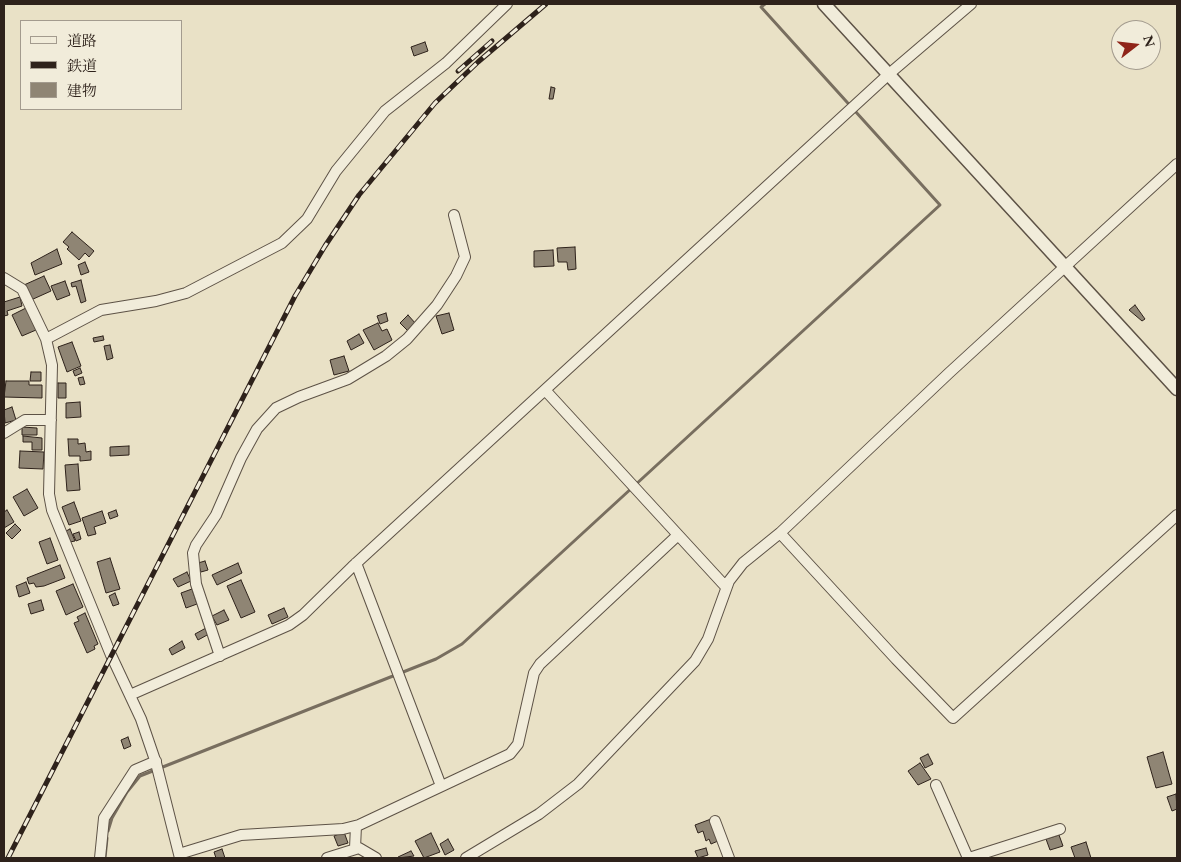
<!DOCTYPE html>
<meta charset="utf-8">
<style>
body{margin:0}
#map{position:relative;width:1181px;height:862px;overflow:hidden;background:#e9e1c6;font-family:"EB Garamond","Noto Serif JP",serif}
canvas{display:block}
.frame{position:absolute;inset:0;border:5px solid #2e221b;pointer-events:none}
.legend{position:absolute;left:20px;top:20px;width:162px;height:90px;box-sizing:border-box;background:#f1ecda;border:1px solid #a39b8e;margin:0;padding:6px 9px;list-style:none;font-size:15px;color:#2e221b}
.legend li{display:flex;align-items:center;gap:10px;height:25px}
.legend b{width:25px;border:1px solid #a39b8e}
.north{position:absolute;left:1111px;top:20px;width:50px;height:50px;box-sizing:border-box;background:#f1ecda;border:1px solid #a39b8e;border-radius:50%;rotate:74deg;font-size:14px;font-weight:700;line-height:20px;text-align:center;color:#2e221b}
.north::after{content:'';display:block;margin:auto;width:18px;height:22px;background:#8f2418;clip-path:polygon(50% 0,100% 100%,50% 72%,0 100%)}
</style>
<div id="map">
<canvas width="1181" height="862"></canvas>
<div class="frame"></div>
<ul class="legend">
<li><b style="height:6px;background:#f1ecda"></b>道路</li>
<li><b style="height:6px;background:#2e221b"></b>鉄道</li>
<li><b style="height:14px;background:#8f8574"></b>建物</li>
</ul>
<div class="north">N</div>
</div>
<script>
const ctx = document.querySelector('canvas').getContext('2d');
ctx.lineJoin = 'round';
const toPath = rows => new Path2D(rows.map(r => 'M' + r).join(''));
function stroke(path, color, width, dash) { ctx.strokeStyle = color; ctx.lineWidth = width; ctx.lineCap = dash ? 'butt' : 'round'; ctx.setLineDash(dash || []); ctx.stroke(path); }
function fill(path, color) { ctx.fillStyle = color; ctx.fill(path, 'evenodd'); }
stroke(toPath([
 [108,831,112,818,127,792,140,776,436,659,462,644,940,205,761,7,765,4],
 [105,858,107,838]
]), '#786e5f', 3);
const building = toPath([
 [425,42,428,51,414,56,411,47,425,42],
 [551,87,555,88,553,99,549,99,551,87],
 [72,232,94,251,89,257,85,253,79,260,67,249,69,247,63,242,72,232],
 [575,247,576,269,568,270,567,262,558,262,557,248,575,247],
 [57,249,62,264,35,275,31,263,57,249],
 [553,250,554,266,534,267,534,251,553,250],
 [85,262,89,272,81,275,78,265,85,262],
 [44,276,51,291,31,300,24,285,44,276],
 [81,280,86,301,81,303,76,286,72,287,71,283,81,280],
 [65,281,70,295,57,300,51,286,65,281],
 [20,297,22,306,7,311,8,315,4,316,4,302,20,297],
 [1135,305,1145,319,1142,321,1129,310,1135,305],
 [26,308,36,330,22,336,12,315,26,308],
 [386,313,388,321,380,324,377,316,386,313],
 [449,313,454,330,442,334,436,316,449,313],
 [408,315,416,324,408,331,400,323,408,315],
 [378,323,382,331,387,329,392,340,374,350,363,330,378,323],
 [359,334,364,343,351,350,347,341,359,334],
 [103,336,104,340,94,342,93,338,103,336],
 [72,342,81,366,67,372,58,347,72,342],
 [110,345,113,358,107,360,104,346,110,345],
 [344,356,349,371,334,375,330,360,344,356],
 [80,368,82,373,75,376,73,371,80,368],
 [31,372,41,372,41,381,30,381,31,372],
 [83,377,85,384,80,385,78,378,83,377],
 [6,381,29,381,29,385,42,385,42,398,4,397,6,381],
 [58,383,66,383,66,398,58,398,58,383],
 [80,402,81,417,66,418,66,403,80,402],
 [12,407,16,420,5,423,4,410,12,407],
 [22,427,37,428,37,435,22,435,22,427],
 [23,436,42,438,42,450,32,450,32,442,23,442,23,436],
 [68,439,78,439,78,444,85,443,86,452,91,451,91,460,80,461,80,456,69,456,68,439],
 [129,446,129,455,110,456,110,447,129,446],
 [20,451,44,452,43,469,19,468,20,451],
 [78,464,80,490,67,491,65,465,78,464],
 [27,489,38,508,24,516,13,497,27,489],
 [74,502,81,521,69,525,62,507,74,502],
 [7,510,14,522,4,528,4,512,7,510],
 [116,510,118,516,110,519,108,513,116,510],
 [102,511,106,523,94,527,96,534,88,536,82,518,102,511],
 [15,524,21,530,12,539,6,533,15,524],
 [70,529,75,541,70,542,66,531,70,529],
 [79,532,81,539,76,541,73,534,79,532],
 [50,538,58,560,47,564,39,542,50,538],
 [110,558,120,589,106,593,97,562,110,558],
 [205,561,208,570,201,572,198,563,205,561],
 [238,563,242,573,217,585,212,575,238,563],
 [60,565,65,578,44,586,36,587,34,583,29,584,27,578,60,565],
 [187,572,191,581,178,587,173,579,187,572],
 [241,580,255,612,241,618,227,586,241,580],
 [26,582,30,593,19,597,16,586,26,582],
 [73,584,83,607,66,615,56,591,73,584],
 [192,589,197,604,186,608,181,593,192,589],
 [115,593,119,604,113,606,109,596,115,593],
 [41,600,44,610,31,614,28,604,41,600],
 [284,608,288,617,272,624,268,615,284,608],
 [224,610,229,620,217,625,212,616,224,610],
 [85,613,98,644,94,646,95,649,87,653,74,623,79,621,77,617,85,613],
 [206,628,209,634,198,640,195,634,206,628],
 [182,641,185,648,172,655,169,649,182,641],
 [128,737,131,746,124,749,121,740,128,737],
 [1163,752,1172,784,1156,788,1147,757,1163,752],
 [928,754,933,764,925,768,920,758,928,754],
 [920,763,931,779,918,785,908,771,920,763],
 [1176,794,1177,809,1172,811,1167,797,1176,794],
 [711,819,718,841,711,844,709,839,706,841,703,831,698,833,695,825,711,819],
 [344,832,348,843,338,846,334,836,344,832],
 [431,833,440,852,424,858,415,841,431,833],
 [1059,835,1063,846,1050,850,1046,839,1059,835],
 [448,839,454,850,445,855,440,844,448,839],
 [1086,842,1091,858,1075,858,1071,847,1086,842],
 [706,848,708,855,698,858,695,851,706,848],
 [222,849,225,858,216,858,214,852,222,849],
 [411,851,414,856,398,858,398,857,411,851]
]);
fill(building, '#8f8574');
stroke(building, '#2e221b', 1);
const minor = toPath([
 [4,278,22,289,46,339,52,365,49,494,52,510,111,655,141,719,156,763,180,858],
 [46,339,101,310,156,301,186,293,282,243,307,219,336,171,385,111,446,63,507,4],
 [545,390,726,587],
 [4,433,25,420,51,420],
 [780,533,896,659,953,718,1177,515],
 [356,563,441,786],
 [220,656,196,584,193,553,196,545,216,515,241,458,257,429,276,408,299,397,348,379,386,356,407,339,437,305,456,276,465,257,454,215],
 [130,695,289,625,303,615,352,567,889,74,971,4],
 [936,785,968,858],
 [715,821,729,858],
 [355,848,356,826],
 [179,854,241,835,343,829,359,825,510,754,518,744,534,673,540,664,678,535],
 [100,858,104,818,135,770,156,761],
 [327,858,359,848,376,858],
 [466,858,539,814,578,784,695,661,708,639,729,581,743,563,780,533,949,373,1177,164],
 [969,858,1060,829]
]);
const tertiary = toPath([
 [824,4,1177,389]
]);
stroke(minor, '#5d5246', 12);
stroke(tertiary, '#5d5246', 15);
stroke(minor, '#f1ecda', 10);
stroke(tertiary, '#f1ecda', 12);
const rail = toPath([
 [458,71,492,41],
 [8,858,295,296,325,246,359,195,435,103,478,62,546,4]
]);
stroke(rail, '#2e221b', 5);
stroke(rail, '#f1ecda', 3, [9]);
</script>
